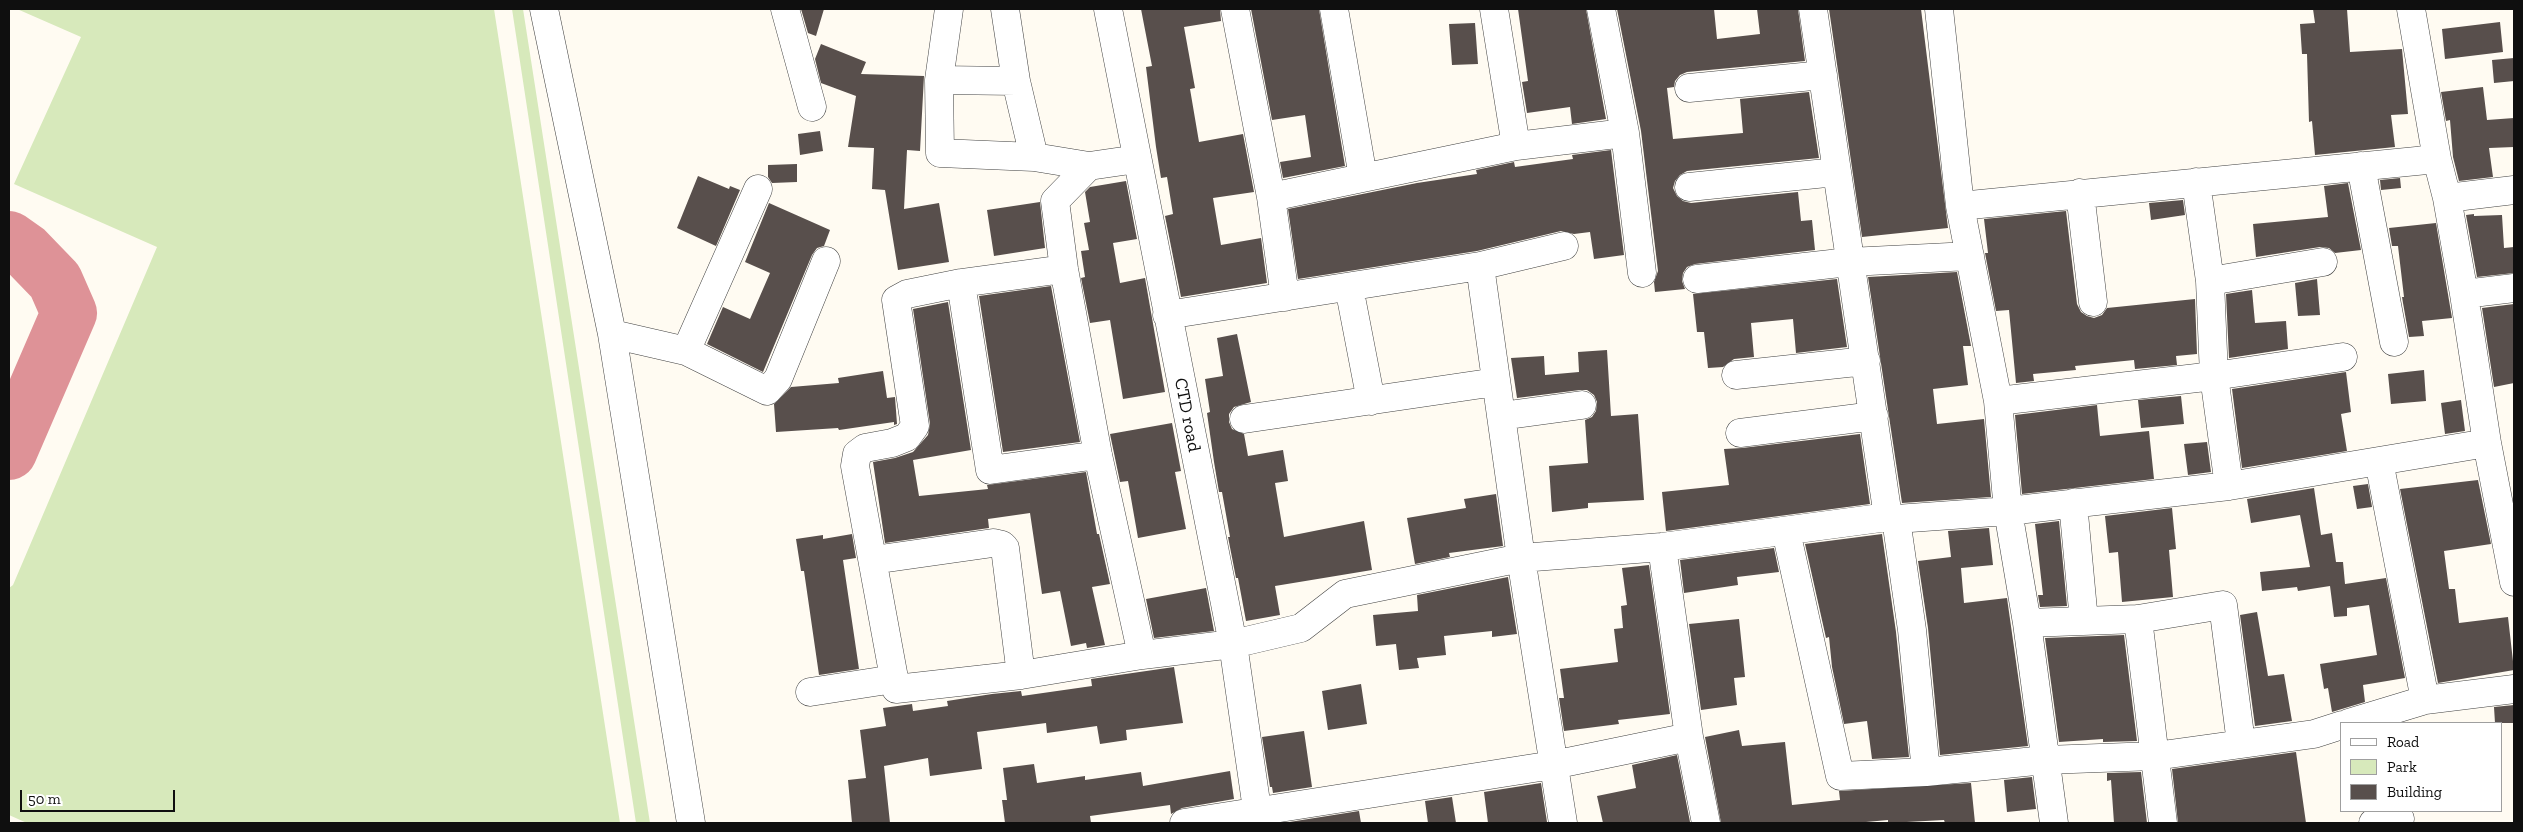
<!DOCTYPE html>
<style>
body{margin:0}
#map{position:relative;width:2523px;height:832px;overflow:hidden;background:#fffbf2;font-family:"Zilla Slab",serif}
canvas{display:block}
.frame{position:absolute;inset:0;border:10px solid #0f0f0f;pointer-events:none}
.legend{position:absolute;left:2340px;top:722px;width:162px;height:90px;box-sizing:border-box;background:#fff;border:1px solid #9f9f9f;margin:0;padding:6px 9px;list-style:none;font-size:15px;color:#0f0f0f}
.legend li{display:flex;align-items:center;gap:10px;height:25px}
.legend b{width:25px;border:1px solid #9f9f9f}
.scale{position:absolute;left:20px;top:790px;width:155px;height:22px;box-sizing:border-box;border:2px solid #0f0f0f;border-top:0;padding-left:6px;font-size:15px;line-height:18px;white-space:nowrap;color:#0f0f0f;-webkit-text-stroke:4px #fff;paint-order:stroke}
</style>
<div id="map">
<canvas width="2523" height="832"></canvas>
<div class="frame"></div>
<ul class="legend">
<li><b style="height:6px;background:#fff"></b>Road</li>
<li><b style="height:14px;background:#d7e9bb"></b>Park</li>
<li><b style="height:14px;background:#584f4c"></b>Building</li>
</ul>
<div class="scale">50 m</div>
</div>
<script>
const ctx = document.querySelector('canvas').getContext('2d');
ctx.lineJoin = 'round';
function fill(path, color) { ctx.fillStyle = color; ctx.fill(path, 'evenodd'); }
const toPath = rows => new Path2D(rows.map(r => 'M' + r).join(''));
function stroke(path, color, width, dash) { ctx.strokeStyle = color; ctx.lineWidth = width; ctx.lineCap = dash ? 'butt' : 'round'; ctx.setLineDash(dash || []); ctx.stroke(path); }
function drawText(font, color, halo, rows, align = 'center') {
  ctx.font = font + ' "Zilla Slab",serif'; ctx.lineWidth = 5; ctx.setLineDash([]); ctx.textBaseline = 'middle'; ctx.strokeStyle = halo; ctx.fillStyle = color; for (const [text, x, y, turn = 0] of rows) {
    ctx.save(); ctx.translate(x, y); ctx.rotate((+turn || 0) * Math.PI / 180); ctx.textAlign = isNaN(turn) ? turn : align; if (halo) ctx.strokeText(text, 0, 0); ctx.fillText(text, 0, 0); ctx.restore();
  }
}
fill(toPath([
 [17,9,494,9,620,823,27,823,9,815,9,588,13,585,157,247,14,184,81,37],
 [512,9,523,9,650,823,636,823]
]), '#d7e9bb');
stroke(toPath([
 [9,239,26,251,55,281,69,313,9,452]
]), '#de9297', 56);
fill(toPath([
 [801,9,824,9,816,36,808,33],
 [1141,9,1220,9,1221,21,1184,27,1195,88,1190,89,1199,142,1243,134,1254,192,1213,198,1221,245,1261,238,1267,283,1181,297,1165,216,1173,214,1167,177,1161,178,1156,147,1146,67,1152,66],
 [1251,9,1319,9,1345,166,1283,178,1280,162,1311,157,1305,115,1272,120],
 [1518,9,1586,9,1606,119,1572,124,1570,107,1527,113,1522,82,1528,81],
 [1617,9,1714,9,1717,39,1760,34,1757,9,1798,9,1805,61,1687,72,1680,75,1675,81,1674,87,1667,88,1673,139,1743,133,1740,99,1809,92,1819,158,1687,171,1680,175,1675,181,1673,188,1677,196,1683,201,1691,203,1798,192,1801,221,1812,220,1815,250,1695,264,1687,267,1683,273,1682,281,1685,289,1655,292,1654,282,1658,271,1641,131],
 [1829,9,1921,9,1948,228,1862,237],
 [2313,9,2347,9,2350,52,2402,49,2408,114,2391,115,2395,147,2315,155,2312,121,2309,122,2307,54,2302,54,2300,24,2315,23],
 [2500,22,2503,52,2445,59,2442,29],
 [1475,23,1478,64,1452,65,1449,24],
 [821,44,866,62,861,74,924,76,920,151,907,150,904,209,939,203,949,262,898,270,885,190,872,189,874,148,848,147,856,96,821,83,815,59],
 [2514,58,2514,81,2494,83,2492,60],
 [2483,87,2487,120,2514,118,2514,147,2489,148,2493,177,2459,181,2453,157,2450,120,2446,121,2441,92],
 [820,131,823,151,800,155,798,134],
 [1611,150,1624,255,1594,259,1590,232,1574,234,1561,231,1477,251,1298,279,1288,209,1417,183,1477,174,1476,170,1514,162,1515,167,1573,159,1572,155],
 [797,164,797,182,772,183,768,177,768,165],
 [698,176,729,189,730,186,740,190,716,246,677,228],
 [2400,178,2401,188,2381,190,2380,180],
 [1126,181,1137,239,1113,243,1120,283,1145,278,1165,392,1123,399,1110,320,1090,323,1081,278,1085,277,1081,251,1089,250,1084,223,1090,222,1085,192,1090,187],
 [2348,183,2361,250,2335,253,2329,248,2320,247,2256,257,2253,224,2328,217,2324,186],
 [2183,200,2185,215,2151,220,2149,203],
 [1040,202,1045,248,994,256,987,210],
 [769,203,830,230,824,246,817,248,812,255,763,372,707,344,723,307,750,319,770,273,745,262],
 [2066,211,2077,304,2081,312,2087,316,2094,318,2102,315,2107,308,2195,299,2197,354,2176,356,2177,365,2135,369,2134,360,2075,366,2076,370,2033,374,2034,381,2016,383,2009,310,1996,311,1985,253,1988,253,1984,219],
 [2474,214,2474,216,2502,215,2504,248,2514,247,2514,273,2477,277,2466,215],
 [2436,223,2452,318,2422,321,2424,336,2409,337,2403,303,2402,297,2404,297,2398,246,2392,246,2389,228],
 [1957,272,1971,346,1963,346,1968,385,1933,389,1937,424,1984,419,1991,497,1902,503,1868,277],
 [1837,279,1847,347,1796,353,1793,319,1751,323,1754,357,1734,359,1723,367,1708,368,1704,332,1697,332,1693,294],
 [2317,279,2320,315,2298,316,2295,283],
 [1051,286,1080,442,1003,452,979,296],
 [2252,290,2255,323,2286,321,2288,349,2229,358,2226,294],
 [948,302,971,450,913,460,919,496,988,489,987,485,1086,472,1097,534,1099,534,1110,584,1092,587,1105,645,1087,648,1086,643,1071,646,1060,591,1042,594,1030,513,988,519,989,528,885,543,873,462,895,458,913,452,928,435,930,424,913,309],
 [2514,304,2514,383,2494,387,2482,308],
 [1237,334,1251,402,1234,407,1229,414,1229,422,1232,429,1244,434,1248,456,1283,450,1288,481,1275,483,1284,537,1364,521,1372,570,1275,586,1280,615,1246,621,1238,578,1236,578,1228,537,1230,537,1222,492,1219,492,1214,462,1207,413,1210,412,1205,379,1223,376,1217,338],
 [1607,350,1611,416,1638,414,1644,500,1588,503,1588,508,1552,512,1549,466,1588,463,1585,420,1592,417,1596,411,1597,402,1594,395,1587,390,1580,390,1517,398,1511,358,1544,356,1545,375,1579,372,1578,352],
 [2424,370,2426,401,2391,404,2388,374],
 [883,371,887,398,895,397,897,424,894,425,894,422,839,430,838,428,776,432,774,404,791,387,839,383,838,378],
 [2346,372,2351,412,2341,414,2347,451,2242,468,2232,389],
 [2181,396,2184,424,2141,428,2138,400],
 [2461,400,2465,431,2445,434,2441,403],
 [2097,405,2100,436,2149,431,2154,479,2022,494,2015,415],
 [1172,423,1181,471,1175,472,1186,529,1138,538,1128,481,1120,482,1110,434],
 [1860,434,1870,504,1666,531,1662,492,1729,485,1724,449,1742,448],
 [2207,442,2211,472,2188,475,2184,444],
 [2478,480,2491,544,2444,551,2449,589,2455,589,2459,623,2508,617,2514,670,2438,683,2400,489],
 [2368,484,2372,507,2357,509,2353,486],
 [2314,488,2321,535,2332,533,2336,562,2343,562,2345,584,2386,578,2405,678,2363,685,2365,702,2332,712,2328,688,2324,689,2320,664,2377,655,2369,605,2347,608,2347,616,2334,617,2330,586,2298,591,2297,587,2262,591,2260,572,2310,567,2300,515,2251,523,2247,499],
 [1496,494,1503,546,1449,553,1450,557,1415,564,1407,518,1466,508,1464,499],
 [2172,508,2176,549,2169,550,2173,597,2122,602,2118,552,2109,553,2105,516],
 [2059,521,2067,606,2040,607,2038,595,2043,595,2035,524],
 [1989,528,1993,565,1961,568,1964,603,2007,598,2028,746,1940,755,1928,628,1918,561,1951,557,1948,531],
 [852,534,856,558,843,560,859,669,819,675,804,571,801,571,796,539,823,535,823,539],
 [1882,534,1896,632,1909,757,1872,759,1867,721,1844,724,1832,667,1829,637,1826,638,1805,544],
 [1774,548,1779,572,1737,577,1738,585,1684,593,1680,560],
 [1649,565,1670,714,1618,720,1619,724,1564,731,1559,698,1564,698,1560,669,1618,662,1614,629,1623,628,1621,606,1627,605,1622,568],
 [1508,577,1517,634,1492,637,1492,631,1444,636,1446,655,1417,658,1419,668,1399,670,1396,644,1376,646,1373,615,1418,611,1417,595],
 [1206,588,1214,631,1154,638,1146,599],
 [2257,612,2268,676,2284,674,2292,721,2255,726,2240,615],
 [1739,619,1745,677,1734,678,1737,705,1701,710,1689,624],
 [2124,635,2137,741,2103,742,2103,739,2059,742,2045,638],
 [1174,667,1183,723,1126,730,1127,740,1100,744,1097,726,1047,733,1046,723,977,732,982,769,930,776,928,758,884,766,890,823,852,823,848,780,866,778,860,730,886,726,883,708,912,704,913,711,948,706,947,701,992,694,1021,691,1022,696,1092,686,1091,679],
 [1361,684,1367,724,1328,730,1322,691],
 [2514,705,2514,723,2495,723,2494,707],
 [1739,730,1742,746,1785,742,1792,805,1840,800,1839,791,1971,783,1975,823,1945,823,1944,820,1888,823,1888,820,1855,823,1721,823,1705,737],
 [1304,731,1312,787,1273,793,1272,787,1270,787,1262,737],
 [2296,752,2306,823,2178,823,2172,769],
 [1677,755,1690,822,1603,823,1597,796,1636,788,1632,765],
 [1034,764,1037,783,1085,776,1085,780,1141,772,1143,786,1230,771,1234,799,1182,808,1171,814,1170,805,1090,816,1091,823,1005,823,1002,800,1007,800,1003,768],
 [2141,772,2147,823,2114,823,2111,780,2107,781,2107,773],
 [2032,777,2036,809,2007,812,2004,780],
 [1541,783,1547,822,1488,823,1484,792],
 [1452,797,1456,823,1428,823,1425,801],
 [1359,811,1361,823,1283,823]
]), '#584f4c');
const minor = toPath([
 [544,9,612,334,691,823],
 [785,9,812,107],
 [949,9,939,80,940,153,1034,157,1089,166,1137,159],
 [1005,9,1016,81,1034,157],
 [1108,9,1233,644,1259,823],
 [1235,9,1271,197,1285,297],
 [1334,9,1363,177],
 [1494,9,1516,146],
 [1601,9,1625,133,1642,273],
 [1813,9,1888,517],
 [1939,9,1960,206,1998,401,2008,511,2027,623,2054,823],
 [2411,9,2437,159,2447,198,2464,294,2487,443,2514,582],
 [939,80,1016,81],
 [1689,88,1823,75],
 [1089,166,1055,201,1064,269,1098,455,1142,655],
 [2361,166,2394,342],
 [2196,182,2210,281,2214,376,2229,486],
 [1689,187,1836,172],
 [2080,193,2093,302],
 [1271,197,1516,146,1625,133],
 [2447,198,2514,190],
 [1960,206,2437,159],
 [1480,266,1521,558,1563,823],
 [1064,269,961,283,907,294,896,300,915,426,907,437,892,443,865,448,857,454,855,466,896,689,1021,675,1142,655,1233,644,1301,628,1345,594,1521,558,1662,547,1888,517,1896,519,2008,511,2229,486,2487,443],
 [1697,279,1849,262,1970,256],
 [2210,281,2323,262],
 [961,283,990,470,1098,455],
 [1349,287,1371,401],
 [2464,294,2514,288],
 [1167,315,1480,266,1564,246],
 [612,334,686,351,767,391,778,379,826,261],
 [686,351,758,189],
 [1736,375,1866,361],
 [1998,401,2214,376,2343,357],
 [1501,416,1582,405],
 [1244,419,1496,382],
 [1740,433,1874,416],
 [2379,461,2425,700,2514,689],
 [2073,503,2084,621],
 [1896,519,1912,630,1926,772],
 [1786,531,1840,776,1926,772,2045,760,2155,756,2314,734,2342,725],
 [1662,547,1689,737,1706,823],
 [873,560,993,543,1002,545,1005,548,1021,675],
 [2138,619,2163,823],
 [2027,623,2138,619,2223,605,2241,743],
 [810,692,894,679],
 [2349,723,2425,700],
 [1184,823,1553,765,1689,737],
 [2373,823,2400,819]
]);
stroke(minor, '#424242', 29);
stroke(minor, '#fff', 28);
drawText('18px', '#0f0f0f', '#fff', [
 ["CTD road",1187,415,79]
]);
</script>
